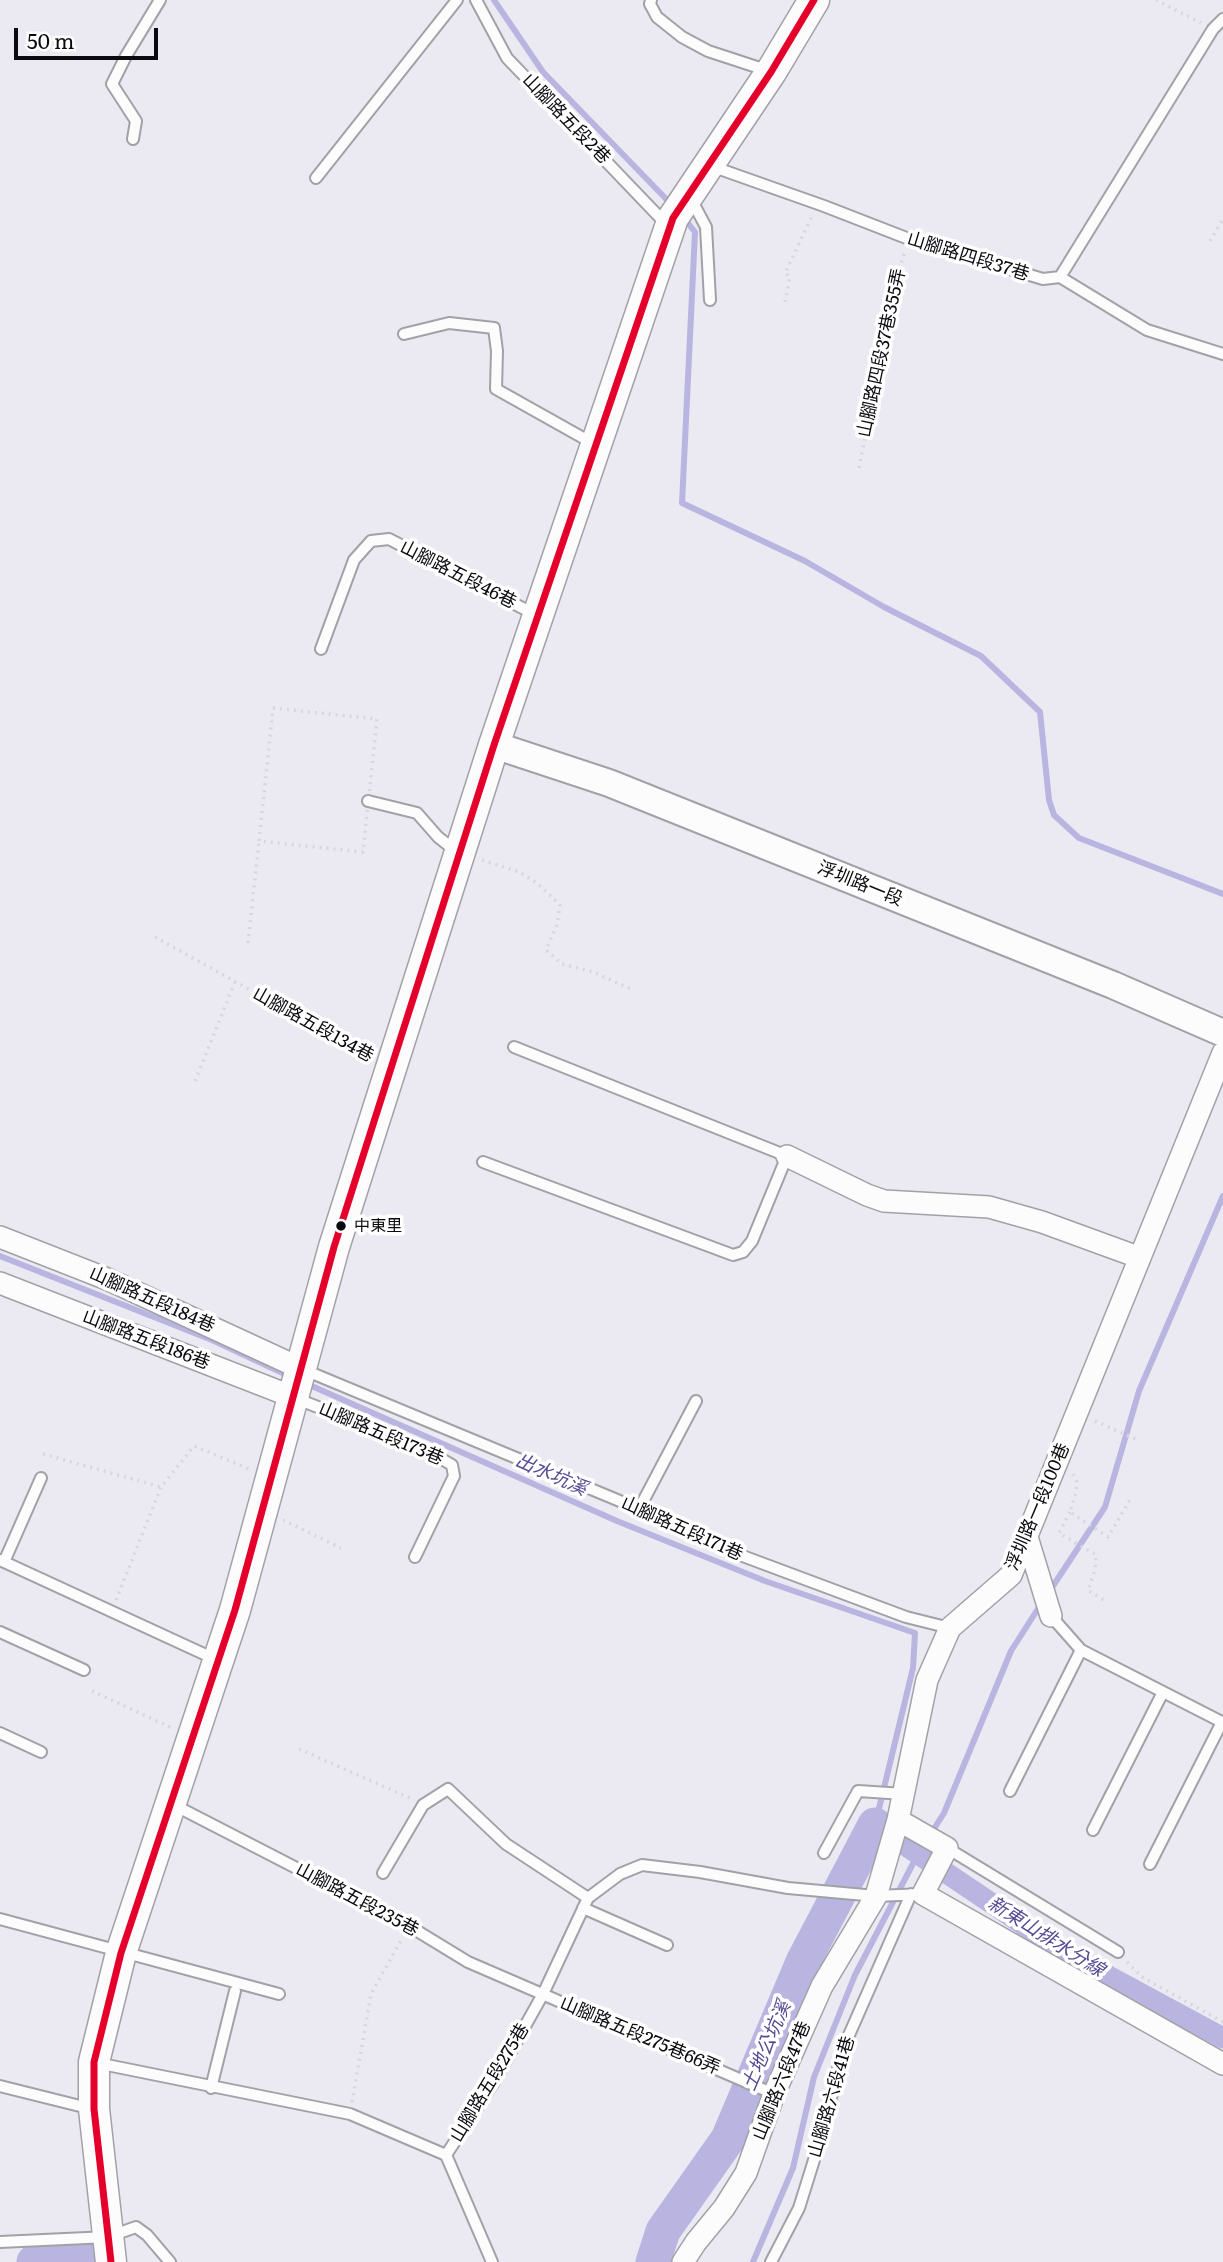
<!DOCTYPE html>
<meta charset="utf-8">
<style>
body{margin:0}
#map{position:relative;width:1223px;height:2262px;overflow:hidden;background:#ebeaf2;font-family:Literata,serif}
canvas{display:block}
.scale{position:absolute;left:14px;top:28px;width:144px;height:32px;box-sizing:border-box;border:4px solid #0b0b0f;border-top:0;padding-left:9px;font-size:21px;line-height:24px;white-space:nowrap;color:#0b0b0f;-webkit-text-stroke:5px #fff;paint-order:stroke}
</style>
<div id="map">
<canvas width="1223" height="2262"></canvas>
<div class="scale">50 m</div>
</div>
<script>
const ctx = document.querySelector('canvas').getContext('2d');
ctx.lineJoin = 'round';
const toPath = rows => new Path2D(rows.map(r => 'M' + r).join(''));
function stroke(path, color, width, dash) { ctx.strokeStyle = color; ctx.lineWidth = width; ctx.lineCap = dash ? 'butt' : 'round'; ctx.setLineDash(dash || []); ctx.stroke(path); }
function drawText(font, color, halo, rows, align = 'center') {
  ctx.font = font + ' Literata,"Noto Sans TC",serif'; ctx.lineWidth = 7; ctx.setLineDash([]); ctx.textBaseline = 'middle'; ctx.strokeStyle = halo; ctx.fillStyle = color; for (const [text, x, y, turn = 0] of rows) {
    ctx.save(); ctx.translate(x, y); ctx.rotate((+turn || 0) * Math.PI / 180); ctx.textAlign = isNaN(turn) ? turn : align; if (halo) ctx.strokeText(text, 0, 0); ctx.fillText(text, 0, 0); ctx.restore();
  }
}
stroke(toPath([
 [494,0,543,72,671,204],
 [683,217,695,232,682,503,805,561,884,607,981,656,1040,712,1049,800,1054,815,1079,838,1223,894],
 [0,1256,212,1340,289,1376],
 [305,1383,617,1521,765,1581,915,1633,913,1668,875,1825],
 [1049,1592,1105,1507,1139,1391,1223,1196],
 [753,2262,793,2168,814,2077,855,1975,918,1854,944,1813,1011,1651,1041,1604]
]), '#b9b5e0', 6);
stroke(toPath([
 [875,1825,1064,1952,1223,2038]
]), '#b9b5e0', 21);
stroke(toPath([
 [34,2262,77,2258,94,2262],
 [653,2262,663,2231,728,2139,803,1962,875,1825]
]), '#b9b5e0', 35);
const service = toPath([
 [476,0,507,58,668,226],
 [651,0,650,4,657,17,682,37,708,51,769,71],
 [133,139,136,121,112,84,126,56,160,0],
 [711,166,824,206,909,239,1043,279,1060,277],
 [316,178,457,0],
 [690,197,706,227,710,300],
 [1060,277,1213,29,1223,19],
 [1060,277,1147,330,1223,354],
 [404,334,449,323,494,328,497,351,496,389,594,444],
 [321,649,354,560,371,541,389,539,536,615],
 [368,801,417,813,438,837,457,852],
 [483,1162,733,1255,743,1252,752,1241,787,1156,514,1047],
 [302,1369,639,1509,740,1555,906,1617,950,1628],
 [295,1398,426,1450,452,1465,454,1476,415,1557],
 [639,1509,696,1401],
 [0,1560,217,1660],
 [4,1562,41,1478],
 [1051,1616,1081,1650,1222,1722,1150,1864],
 [0,1632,84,1670],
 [0,1733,41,1752],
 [1010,1791,1081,1650],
 [174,1805,409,1926,468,1962,774,2094],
 [1093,1830,1163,1692],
 [947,1848,1118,1952],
 [824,1853,858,1791,904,1794],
 [383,1873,423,1805,448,1789,506,1844,588,1898],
 [583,1908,667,1945],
 [0,1919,279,1994],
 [97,2063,350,2114,446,2155,492,2085,543,1994,588,1898,620,1874,642,1865,700,1872,788,1888,876,1896,923,1894],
 [0,2086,92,2109],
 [211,2088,235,1991],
 [446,2155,492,2262],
 [0,2242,108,2237,136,2227,147,2235,170,2262],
 [771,2262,799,2208,824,2128,842,2051,911,1894]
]);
const minor = toPath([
 [787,1156,867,1195,884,1201,989,1207,1042,1222,1138,1257],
 [0,1237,107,1279,302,1369],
 [0,1283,293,1397],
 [1027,1537,1051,1616],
 [898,1820,947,1848,923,1894,1223,2064],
 [683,2262,696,2242,724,2208,746,2173,774,2094,822,1986,876,1896,898,1820,927,1680,950,1628,1011,1575,1223,1053]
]);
const tertiary = toPath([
 [494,745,609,783,1113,985,1223,1033]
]);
const secondary = toPath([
 [111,2262,94,2109,94,2062,121,1953,235,1610,334,1247,494,745,673,218,771,72,814,0]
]);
stroke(service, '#a2a1a7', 14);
stroke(minor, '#a2a1a7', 24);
stroke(tertiary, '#a2a1a7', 30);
stroke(secondary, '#a2a1a7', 33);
stroke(toPath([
 [1156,0,1201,23],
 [1210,241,1223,219],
 [785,302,790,277,785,273,812,216],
 [859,468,896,279,905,251],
 [273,708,377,719,363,852,259,841,273,708],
 [482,860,519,872,537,883,560,905,557,925,546,950,562,964,593,972,633,990],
 [155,937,371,1057],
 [248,943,259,841],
 [195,1081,235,982],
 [1095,1421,1140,1441],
 [43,1454,161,1487],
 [1073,1474,1077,1482,1076,1492,1070,1512,1108,1537,1131,1498],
 [1070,1512,1059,1533,1096,1555,1095,1570,1088,1590,1105,1601],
 [283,1520,341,1548],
 [116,1600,161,1487,194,1446,249,1469],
 [92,1691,172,1728],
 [299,1749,412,1799],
 [1127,1962,1142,1977,1223,2022],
 [352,2102,371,1994,403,1937]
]), '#d7d7da', 3.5, [2, 5]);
stroke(service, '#fcfcfd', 10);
stroke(minor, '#fcfcfd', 21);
stroke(tertiary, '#fcfcfd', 26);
stroke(secondary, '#fcfcfd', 30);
stroke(toPath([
 [111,2262,94,2109,94,2062,121,1953,235,1610,334,1247,494,745,673,218,771,72,814,0]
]), '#e4002b', 7);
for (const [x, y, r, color] of [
 [341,1226,6,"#0b0b0f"]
]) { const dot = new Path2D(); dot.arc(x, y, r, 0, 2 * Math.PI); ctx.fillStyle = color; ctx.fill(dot); stroke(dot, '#fff', 2.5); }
drawText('16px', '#0b0b0f', '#fff', [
 ["中東里",354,1226]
], 'left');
drawText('18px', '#0b0b0f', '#fff', [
 ["山腳路五段2巷",566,119,46],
 ["山腳路四段37巷",968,257,17],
 ["山腳路四段37巷355弄",882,353,-78],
 ["山腳路五段46巷",458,575,27],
 ["浮圳路一段",860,884,22],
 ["山腳路五段134巷",313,1025,29],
 ["山腳路五段184巷",152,1300,24],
 ["山腳路五段186巷",146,1340,21],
 ["山腳路五段173巷",381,1434,23],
 ["浮圳路一段100巷",1038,1507,-67],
 ["山腳路五段171巷",682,1529,24],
 ["山腳路五段235巷",357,1900,28],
 ["山腳路五段275巷66弄",640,2036,23],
 ["山腳路六段47巷",782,2081,-68],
 ["山腳路五段275巷",490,2083,-59],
 ["山腳路六段41巷",832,2097,-74]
]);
drawText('italic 19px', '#564a93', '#fff', [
 ["出水坑溪",551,1475,24],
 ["新東山排水分線",1046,1937,32],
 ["土地公坑溪",767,2046,-67]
]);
</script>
